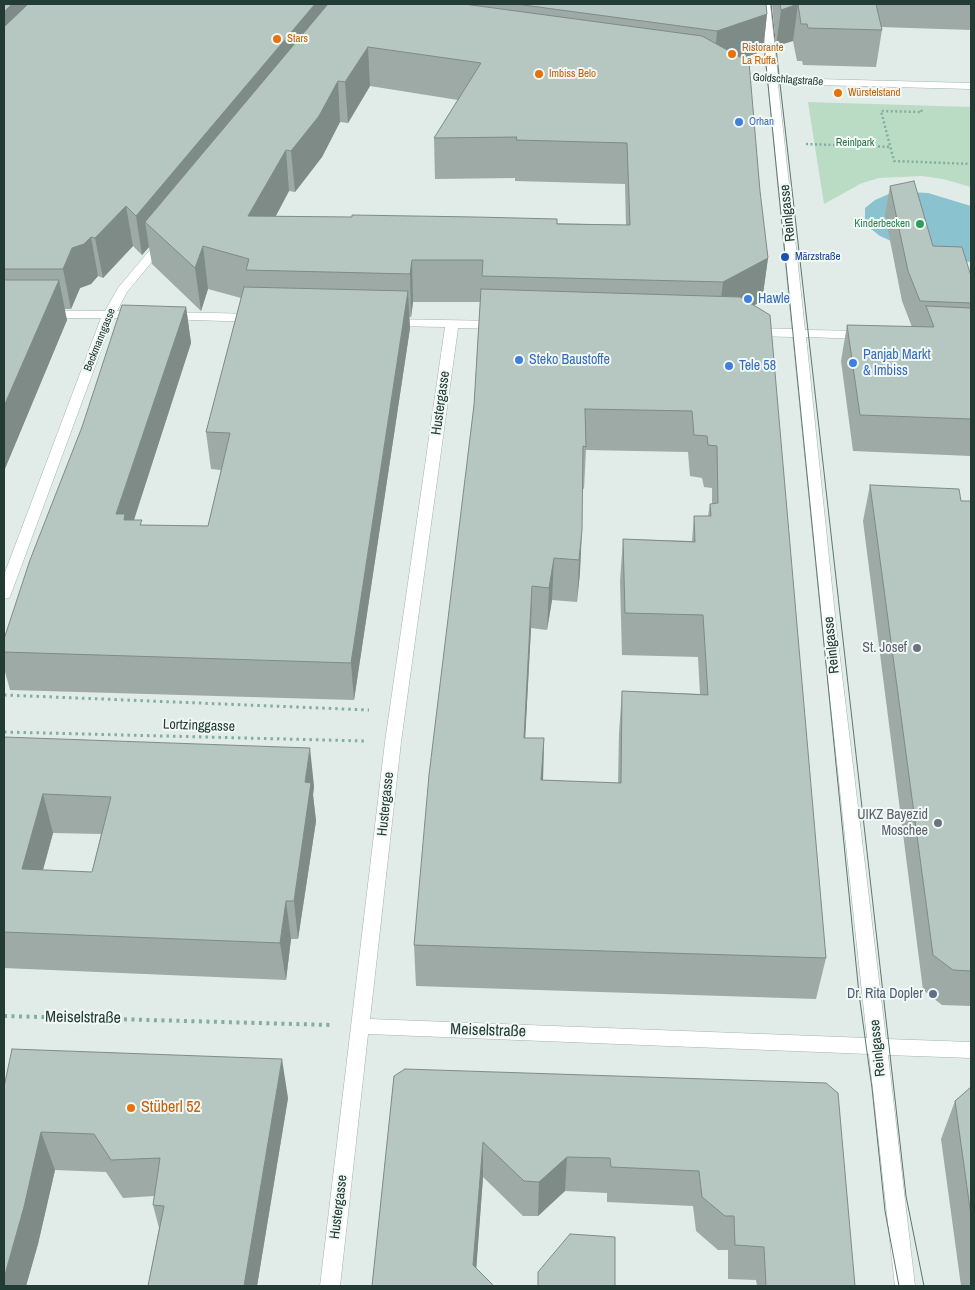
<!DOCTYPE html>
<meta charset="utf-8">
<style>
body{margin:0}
#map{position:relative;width:975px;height:1290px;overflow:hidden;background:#e1ebe7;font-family:"Archivo Narrow",sans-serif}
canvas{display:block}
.frame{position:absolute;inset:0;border:5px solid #223b35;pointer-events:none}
</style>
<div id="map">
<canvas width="975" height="1290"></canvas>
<div class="frame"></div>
</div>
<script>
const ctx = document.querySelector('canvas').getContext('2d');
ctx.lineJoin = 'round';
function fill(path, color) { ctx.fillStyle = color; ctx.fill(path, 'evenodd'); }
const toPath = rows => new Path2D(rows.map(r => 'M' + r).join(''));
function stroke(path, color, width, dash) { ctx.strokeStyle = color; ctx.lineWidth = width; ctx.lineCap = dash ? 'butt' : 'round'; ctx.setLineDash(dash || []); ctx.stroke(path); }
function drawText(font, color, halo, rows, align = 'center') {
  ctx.font = font + ' "Archivo Narrow",sans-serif'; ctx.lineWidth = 4; ctx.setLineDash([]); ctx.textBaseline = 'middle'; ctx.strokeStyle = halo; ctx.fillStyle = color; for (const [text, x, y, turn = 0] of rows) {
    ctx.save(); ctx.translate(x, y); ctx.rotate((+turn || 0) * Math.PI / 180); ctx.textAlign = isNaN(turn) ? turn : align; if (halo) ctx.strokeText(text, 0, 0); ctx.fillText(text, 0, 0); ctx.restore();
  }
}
fill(toPath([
 [808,102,971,107,971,187,943,179,922,176,879,178,862,183,824,204]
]), '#badcc5');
fill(toPath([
 [908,192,928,193,971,206,971,262,953,260,913,251,880,236,871,229,865,219,865,208,875,200,889,194]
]), '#8ac2cf');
const minor = toPath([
 [760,4,770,4,778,78,971,83,971,89,778,84,805,330,865,331,871,335,865,339,806,337,836,625,886,1039,971,1042,971,1058,888,1055,915,1286,895,1286,869,1054,368,1034,340,1286,320,1286,385,742,445,327,390,326,386,325,384,322,386,319,497,321,503,325,497,329,458,328,401,742,370,1019,867,1038,822,625,793,337,753,336,747,332,753,328,792,329,768,83,730,78,725,75,730,72,767,76,760,4],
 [163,238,169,241,127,292,117,311,138,311,144,315,138,319,113,318,11,594,9,598,4,599,4,575,101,318,4,318,4,310,105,311,118,288,159,239,163,238],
 [168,312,255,314,261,318,255,322,164,319,162,316,164,313,168,312]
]);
stroke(minor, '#a4b3ae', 1);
stroke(toPath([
 [921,110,922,112,881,111,894,161,971,164],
 [806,144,891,147]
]), '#82aea2', 2.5, [2, 2.5]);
stroke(toPath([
 [4,695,369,710],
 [4,732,365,741]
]), '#82aea2', 3, [2.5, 4]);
stroke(toPath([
 [4,1016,331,1025]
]), '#82aea2', 4, [3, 4.5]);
fill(minor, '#fff');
stroke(toPath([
 [760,4,859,994,872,1088,885,1211,899,1286],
 [771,4,906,1196,924,1286]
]), '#5c7771', 1);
fill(toPath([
 [4,4,766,4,767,14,763,51,742,58,768,258,762,301,754,305,826,958,816,999,416,986,414,945,474,405,480,302,413,302,411,317,409,317,410,328,354,700,10,690,4,668,4,639,186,307,191,343,134,520,142,525,208,526,221,470,211,469,206,432,241,298,208,289,201,311,152,264,149,247,142,255,133,246,103,278,98,276,91,284,80,288,71,309,64,309,67,320,4,471],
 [370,86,458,100,434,138,435,179,515,178,515,181,625,184,626,225,276,216,289,191,295,192,322,157,340,122,348,123],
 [586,450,688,452,690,476,702,478,704,487,712,488,712,504,710,504,708,516,694,516,692,541,623,539,620,581,622,655,698,657,700,694,622,691,619,733,618,783,543,780,544,738,525,738,531,628,547,630,552,600,577,602,580,572,582,488,584,489],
 [772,4,971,4,971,30,881,27,882,30,876,67,803,65,802,61,797,61,793,41,776,46],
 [890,186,933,246,971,276,971,456,853,451,841,361,847,325,912,327,902,301,885,215],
 [870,485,961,501,971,501,971,1006,942,1005,923,990,863,521],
 [4,737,314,786,313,795,316,821,298,939,291,939,286,980,4,968],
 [53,833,101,834,92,872,43,870],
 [394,1076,826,1083,855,1286,757,1286,756,1280,728,1279,728,1250,718,1250,696,1231,693,1206,607,1202,607,1193,565,1191,538,1216,523,1216,483,1177,476,1268,372,1286],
 [4,1087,288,1098,257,1286,148,1286,159,1228,153,1205,154,1196,123,1198,106,1172,55,1170,38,1244,26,1286,4,1286],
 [971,1087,971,1286,961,1286,941,1139,955,1101]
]), '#9daaa5');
fill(toPath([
 [12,4,57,4,4,56,4,12],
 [315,4,329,4,145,222,149,247,142,255,136,216],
 [798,4,793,41,776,46,781,10],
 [767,14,763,51,714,68,717,31],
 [368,47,370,86,348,123,345,82],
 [338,81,340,122,322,157,295,192,291,151],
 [286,150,289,191,253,258,248,216],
 [126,206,133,246,103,278,95,238],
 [91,237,98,276,91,284,80,288,71,309,63,269,72,248],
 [203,246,208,289,201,311,195,268],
 [768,258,762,301,718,325,723,282],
 [412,260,413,302,411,317,410,274],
 [59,280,67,320,4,471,4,406],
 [408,291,410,328,354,700,351,663],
 [186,307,191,343,129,535,116,514],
 [582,530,580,572,577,602,579,560],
 [554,558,552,600,547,630,549,588],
 [532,586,531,628,523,780,524,738],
 [544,738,543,780,541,780],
 [310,748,314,786,313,795,316,821,298,939,294,901,305,782],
 [43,794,53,833,33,906,22,869],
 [286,901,291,939,286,980,280,943],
 [282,1059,288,1098,257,1286,244,1286],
 [41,1132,55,1170,38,1244,26,1286,4,1286,4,1278],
 [483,1142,483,1177,475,1286,473,1265],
 [567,1157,565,1191,538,1216,539,1182]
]), '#7f8b86');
const building = toPath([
 [4,4,12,4,4,12,4,4],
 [28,4,315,4,136,216,126,206,95,238,91,237,84,244,72,248,63,269,4,269,4,27,28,4],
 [328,4,464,4,702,36,749,62,760,191,768,258,723,282,482,276,483,260,412,260,410,274,246,270,249,259,203,246,195,268,145,222,328,4],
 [368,47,481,63,434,138,517,137,516,140,627,143,630,225,557,224,557,219,475,217,352,215,352,217,248,216,286,150,291,151,319,116,338,81,345,82,368,47],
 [516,4,766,4,767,14,717,31,516,4],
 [780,4,876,4,882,30,808,28,807,24,801,24,798,4,781,10,780,4],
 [914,181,933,246,962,247,971,276,971,303,920,301,908,271,890,186,914,181],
 [4,280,59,280,4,406,4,280],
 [244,287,408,291,351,663,4,652,4,639,30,560,82,427,122,305,186,307,116,514,125,514,124,520,142,520,140,525,208,526,230,433,206,432,244,287],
 [481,289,740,297,770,315,826,958,414,945,429,775,474,405,481,289],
 [585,409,692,411,694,435,707,436,708,445,717,446,718,503,710,504,711,516,694,516,695,542,623,539,625,613,703,615,708,695,622,691,621,783,541,780,544,738,524,738,532,586,549,588,554,558,579,560,582,530,583,446,586,447,585,409],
 [926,306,971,308,971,419,860,415,847,325,934,327,926,306],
 [870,485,959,489,961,501,971,501,971,971,953,970,933,955,870,485],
 [4,737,310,748,305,782,311,783,294,901,286,901,280,943,4,932,4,737],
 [43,794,111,797,92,872,22,869,43,794],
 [12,1049,282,1059,244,1286,148,1286,164,1206,153,1205,160,1158,111,1160,94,1134,41,1132,24,1207,4,1278,4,1087,12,1049],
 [405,1069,826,1083,838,1093,855,1286,766,1286,764,1247,735,1245,734,1216,725,1216,702,1197,699,1171,611,1167,610,1158,567,1157,539,1182,524,1181,483,1142,473,1265,494,1286,372,1286,394,1076,405,1069],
 [971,1087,971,1216,955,1101,971,1087],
 [570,1234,615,1237,615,1286,538,1286,538,1272,570,1234]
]);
fill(building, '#b6c6c0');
stroke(building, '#7f8b86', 1);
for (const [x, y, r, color] of [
 [277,39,5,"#e8710a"],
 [732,54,5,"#e8710a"],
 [539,74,5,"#e8710a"],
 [838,93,5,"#e8710a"],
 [739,122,5,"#3f7fe0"],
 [920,224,5,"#2e9e5b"],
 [785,257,5,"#1a4fb4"],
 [748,299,5,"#3f7fe0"],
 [519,360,5,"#3f7fe0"],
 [853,363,5,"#3f7fe0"],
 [729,366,5,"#3f7fe0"],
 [917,648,5,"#6b7280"],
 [938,823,5,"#6b7280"],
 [933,994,5,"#5c6f8a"],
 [131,1108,5,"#e8710a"]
]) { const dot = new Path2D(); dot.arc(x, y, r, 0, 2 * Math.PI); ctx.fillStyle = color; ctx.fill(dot); stroke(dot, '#f1f8f5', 2); }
drawText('11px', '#c56008', '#f1f8f5', [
 ["Stars",287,39],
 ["Ristorante",742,48],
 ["La Ruffa",742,61],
 ["Imbiss Belo",549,74],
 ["Würstelstand",848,93]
], 'left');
drawText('11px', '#223b35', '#f1f8f5', [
 ["Goldschlagstraße",788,80,4],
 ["Beckmanngasse",100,340,-68]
]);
drawText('11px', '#366cbe', '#f1f8f5', [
 ["Orhan",749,122]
], 'left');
drawText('11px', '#2d714a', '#f1f8f5', [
 ["Reinlpark",855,143]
]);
drawText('11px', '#27864d', '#f1f8f5', [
 ["Kinderbecken",910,224]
], 'right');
drawText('11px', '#164399', '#f1f8f5', [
 ["Märzstraße",795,257]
], 'left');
drawText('14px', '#223b35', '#f1f8f5', [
 ["Reinlgasse",788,213,-96],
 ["Hustergasse",441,403,-82],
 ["Reinlgasse",832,645,-96],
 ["Lortzinggasse",199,726,2],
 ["Hustergasse",386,804,-84],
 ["Reinlgasse",878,1048,-96],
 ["Hustergasse",339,1207,-83]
]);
drawText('14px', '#366cbe', '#f1f8f5', [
 ["Hawle",758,299],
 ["Panjab Markt",863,355],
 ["& Imbiss",863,371],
 ["Steko Baustoffe",529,360],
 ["Tele 58",739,366]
], 'left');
drawText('14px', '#5b616d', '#f1f8f5', [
 ["St. Josef",907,648],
 ["UIKZ Bayezid",928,815],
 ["Moschee",928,831]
], 'right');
drawText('14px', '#4e5e75', '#f1f8f5', [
 ["Dr. Rita Dopler",923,994]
], 'right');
drawText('16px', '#223b35', '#f1f8f5', [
 ["Meiselstraße",83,1018,1],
 ["Meiselstraße",488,1031,2]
]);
drawText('16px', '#c56008', '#f1f8f5', [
 ["Stüberl 52",141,1108]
], 'left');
</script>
